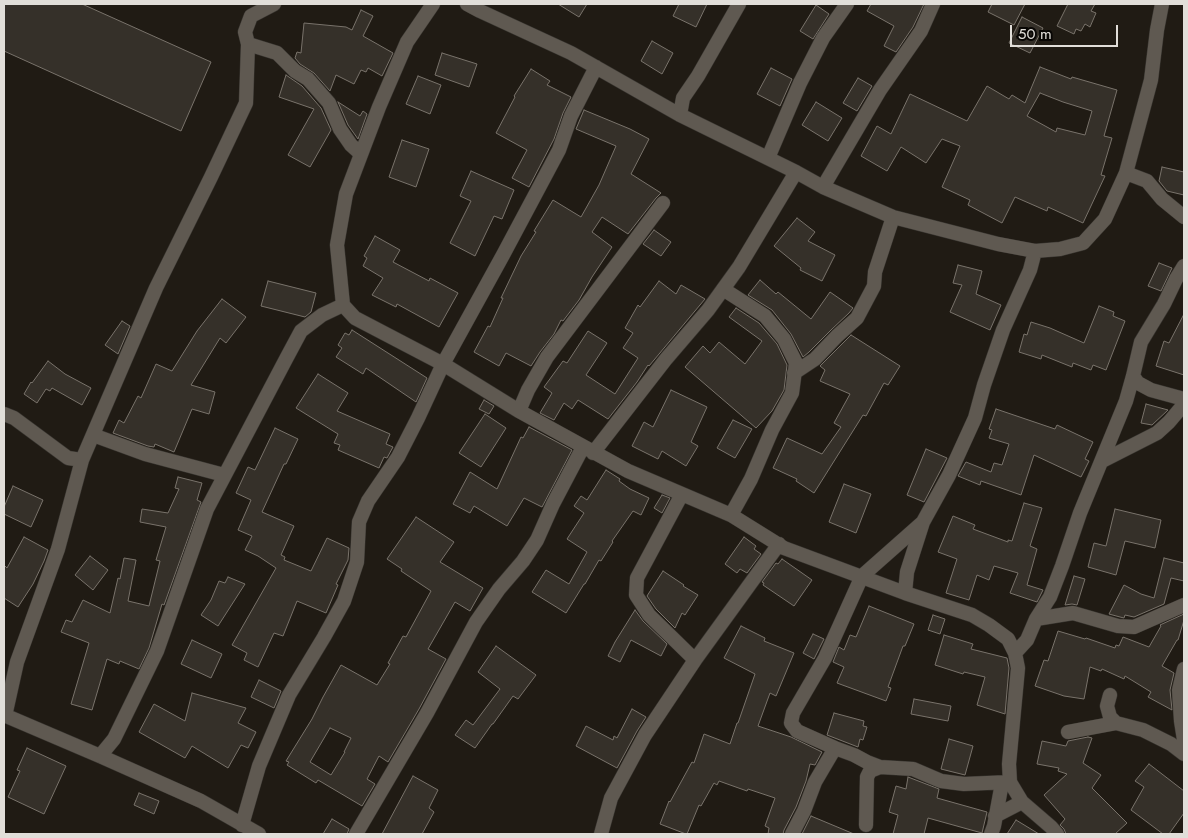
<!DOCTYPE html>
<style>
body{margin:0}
#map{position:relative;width:1188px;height:838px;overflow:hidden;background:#201b14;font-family:Jost,sans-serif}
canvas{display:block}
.frame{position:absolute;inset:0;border:5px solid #e1ded9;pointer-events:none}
.scale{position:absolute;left:1010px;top:25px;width:108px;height:22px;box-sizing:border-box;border:2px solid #e1ded9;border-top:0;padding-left:6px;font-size:15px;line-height:18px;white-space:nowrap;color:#e1ded9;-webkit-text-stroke:4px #080604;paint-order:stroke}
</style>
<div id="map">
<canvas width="1188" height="838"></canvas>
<div class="frame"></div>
<div class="scale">50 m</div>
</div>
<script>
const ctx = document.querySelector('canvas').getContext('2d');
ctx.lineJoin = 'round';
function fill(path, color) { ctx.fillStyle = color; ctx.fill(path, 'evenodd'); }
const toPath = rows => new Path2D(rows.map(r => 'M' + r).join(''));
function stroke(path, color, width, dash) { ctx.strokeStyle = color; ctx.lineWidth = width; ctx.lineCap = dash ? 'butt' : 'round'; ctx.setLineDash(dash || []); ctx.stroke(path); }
const building = toPath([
 [4,4,82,4,211,62,181,131,4,51,4,4],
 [558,4,587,4,579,17,558,4],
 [679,4,707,4,696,27,673,16,679,4],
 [871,4,924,4,913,27,896,52,884,46,894,26,867,11,871,4],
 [992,4,1025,4,1014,25,988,12,992,4],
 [1068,4,1095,4,1091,11,1096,13,1090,27,1085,24,1081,31,1076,29,1074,34,1057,26,1068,4],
 [816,5,829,14,813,39,800,31,816,5],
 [361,10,373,16,363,36,393,53,382,76,368,68,366,72,361,70,354,84,336,75,330,91,314,73,300,64,295,58,297,52,301,53,304,23,346,27,352,30,361,10],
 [1022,17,1043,28,1030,53,1009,43,1022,17],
 [652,41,673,53,662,74,641,61,652,41],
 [442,53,477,64,469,87,435,75,442,53],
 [1040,67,1071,79,1072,77,1117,90,1104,136,1112,138,1101,175,1105,176,1083,223,1048,207,1047,211,1015,197,1002,223,968,205,970,200,942,187,960,146,942,139,926,163,901,147,887,171,861,156,877,126,891,134,910,94,967,121,987,86,1009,99,1012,95,1025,103,1040,67],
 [1040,93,1063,102,1092,111,1085,135,1057,128,1056,132,1027,116,1040,93],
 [771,68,792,79,780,106,757,94,771,68],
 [531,69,550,81,547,85,571,97,563,113,554,139,529,187,512,178,527,150,496,133,515,97,514,96,531,69],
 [286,75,302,86,321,108,331,130,310,167,288,155,314,109,279,97,286,75],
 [418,76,441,85,430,114,406,104,418,76],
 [858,78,872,86,857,111,843,103,858,78],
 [338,102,360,116,363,111,367,114,358,139,348,125,338,102],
 [816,102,842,118,828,141,802,125,816,102],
 [584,110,630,129,649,139,631,174,661,193,656,198,628,234,602,217,592,232,612,247,592,277,579,300,563,321,561,320,554,334,540,352,531,366,506,353,499,366,474,352,488,326,490,327,503,298,501,298,521,256,536,232,534,231,553,200,581,217,599,185,616,146,576,129,584,110],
 [402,140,429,149,416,187,389,177,402,140],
 [1162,167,1184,172,1184,195,1167,191,1159,181,1162,167],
 [471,171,514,190,502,219,494,216,475,256,450,243,471,201,460,196,471,171],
 [797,218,815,232,808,241,835,255,822,281,800,270,801,268,774,246,797,218],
 [654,230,671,242,661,256,643,244,654,230],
 [375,236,400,250,393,262,429,281,430,278,458,293,439,327,397,304,396,307,372,295,383,278,363,266,367,258,364,256,375,236],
 [1159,263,1172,268,1161,291,1148,286,1159,263],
 [958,265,982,271,976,294,1001,305,990,330,950,312,962,285,953,283,958,265],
 [760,280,776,294,778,292,811,319,830,292,853,308,849,313,831,330,809,352,803,357,791,334,772,310,748,295,760,280],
 [268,281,316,293,311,312,305,317,261,306,268,281],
 [659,281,676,294,681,285,705,299,649,366,648,365,637,382,608,419,578,400,572,409,564,403,554,420,540,413,552,393,544,387,563,361,567,363,588,331,607,343,586,375,615,394,638,358,623,348,633,333,625,328,638,305,640,307,659,281],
 [222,299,246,317,226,343,220,338,191,385,215,392,209,414,192,409,174,452,155,444,154,447,148,446,113,433,119,420,124,423,138,396,141,398,156,364,172,371,197,331,222,299],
 [1099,306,1114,312,1113,316,1125,321,1106,370,1093,365,1091,370,1073,363,1072,367,1042,355,1041,359,1019,352,1024,334,1027,335,1031,322,1050,328,1084,343,1099,306],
 [736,308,759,323,777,344,787,365,784,390,772,411,756,428,685,367,703,346,710,353,719,342,745,364,762,341,729,317,736,308],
 [1184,314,1184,375,1156,366,1164,341,1169,343,1184,314],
 [122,321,130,326,118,354,105,345,122,321],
 [352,330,427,378,416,402,366,368,363,374,336,357,342,348,338,345,345,333,349,335,352,330],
 [851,335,900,366,888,385,884,383,866,416,863,415,814,493,796,481,797,479,773,468,787,438,822,454,841,427,834,423,850,394,820,381,825,370,820,366,851,335],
 [48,361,65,374,91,388,82,405,52,388,50,391,46,389,37,403,24,394,31,382,32,383,48,361],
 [318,374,348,393,337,411,390,434,386,444,393,447,387,458,384,457,379,468,338,450,340,445,334,443,338,434,296,408,318,374],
 [671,390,707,407,691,442,698,446,686,466,662,451,658,459,632,446,644,422,653,427,671,390],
 [484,400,494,406,489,414,479,409,484,400],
 [1146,404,1168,410,1152,425,1141,423,1146,404],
 [996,409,1055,429,1057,425,1093,442,1085,459,1089,461,1081,477,1034,455,1021,495,981,481,980,485,958,476,966,462,991,472,994,463,1002,465,1009,444,989,438,992,430,989,429,996,409],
 [485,414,506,428,481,467,459,453,485,414],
 [733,420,752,429,735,458,717,448,733,420],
 [529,427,572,450,542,507,524,498,507,526,474,506,470,513,453,504,470,472,497,489,521,437,523,438,529,427],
 [275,428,298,439,286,464,284,464,262,512,294,526,281,555,285,557,284,560,311,571,327,538,349,548,348,560,336,584,338,585,326,613,297,601,283,636,274,633,258,667,244,660,247,653,232,645,276,568,258,556,245,550,252,536,238,530,251,500,236,493,248,467,255,470,275,428],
 [926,449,947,458,924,502,907,495,926,449],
 [606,470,620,479,619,481,630,489,649,498,641,515,633,511,612,541,613,542,601,561,599,560,585,584,584,584,566,613,532,592,546,570,569,584,587,552,567,539,584,513,574,506,581,496,587,500,606,470],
 [178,477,202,483,197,500,201,502,164,605,162,604,149,648,139,669,120,661,119,664,107,659,92,710,71,704,89,643,61,632,66,620,72,622,83,600,110,613,118,578,120,579,124,558,136,560,128,601,149,606,160,561,156,560,166,527,140,522,142,509,168,513,179,489,175,488,178,477],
 [844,484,871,494,856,533,829,522,844,484],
 [13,486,43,500,31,527,4,514,4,507,13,486],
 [662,495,670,498,662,513,654,508,662,495],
 [1024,503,1042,508,1030,546,1037,549,1027,585,1043,590,1037,602,1010,593,1018,573,994,566,989,580,977,575,969,600,946,593,957,559,938,552,953,516,975,525,973,529,1008,542,1008,540,1012,541,1024,503],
 [1115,509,1161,520,1155,548,1125,541,1116,575,1088,567,1094,543,1106,546,1115,509],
 [416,517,454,542,440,562,483,588,470,611,455,602,428,649,446,659,419,709,388,762,379,756,367,779,375,784,362,806,318,780,316,783,287,765,289,762,286,761,312,719,323,697,341,665,377,685,390,664,388,663,403,636,406,637,431,591,401,571,402,569,387,559,416,517],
 [330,728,351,738,344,752,345,752,331,775,310,762,330,728],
 [24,537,48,550,44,561,33,584,18,607,4,598,4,565,7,568,24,537],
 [744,537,756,546,754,549,761,554,747,573,740,569,737,573,725,564,744,537],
 [90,556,108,570,93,590,75,575,90,556],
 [1164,558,1184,563,1184,581,1171,578,1164,604,1134,617,1125,615,1124,618,1120,617,1109,614,1124,585,1141,594,1154,598,1164,558],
 [782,559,812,580,794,606,763,585,764,583,762,582,776,563,778,564,782,559],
 [663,571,684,585,683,586,698,595,685,615,682,613,675,628,656,609,647,596,663,571],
 [1074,576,1085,579,1077,605,1072,604,1065,605,1074,576],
 [228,577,245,584,218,626,201,615,211,600,219,581,225,583,228,577],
 [869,606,914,624,905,646,903,646,888,687,891,688,886,701,837,683,844,667,833,662,839,647,844,650,850,635,856,637,869,606],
 [635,610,643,621,667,644,661,656,631,640,620,662,608,656,615,642,635,610],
 [1184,614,1184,620,1178,640,1177,640,1162,666,1174,673,1170,690,1172,710,1148,697,1151,692,1125,676,1124,679,1102,669,1101,671,1090,667,1084,699,1064,696,1035,686,1044,660,1048,661,1058,631,1085,639,1086,638,1115,648,1116,645,1119,646,1123,637,1149,647,1161,626,1160,625,1184,614],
 [933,615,945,619,940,634,928,630,933,615],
 [741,626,765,638,764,641,794,653,776,696,770,693,758,726,791,737,822,752,815,765,810,764,806,781,796,807,784,830,783,834,768,834,769,828,765,826,775,798,748,789,747,791,719,781,717,785,714,783,701,806,699,805,687,834,686,834,660,824,669,801,670,802,692,762,694,763,704,734,730,744,737,723,738,723,755,674,724,658,741,626],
 [813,634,824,639,814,659,803,653,813,634],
 [944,635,973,644,971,649,1007,658,1009,668,1005,714,977,705,985,677,964,672,963,674,935,665,944,635],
 [192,640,222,654,211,678,181,664,192,640],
 [496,646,536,675,518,699,513,696,493,724,492,724,475,748,455,735,466,720,473,725,500,689,478,672,496,646],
 [259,680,281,691,274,708,251,697,259,680],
 [192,693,246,708,238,723,256,732,248,748,241,745,228,768,192,746,185,758,139,732,154,704,185,721,192,693],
 [914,699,951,706,948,721,911,714,914,699],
 [632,709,646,717,637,731,617,768,576,746,586,726,613,740,614,736,617,738,632,709],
 [834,713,864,721,863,726,867,727,863,740,860,739,858,747,827,735,834,713],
 [1088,737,1092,738,1083,763,1101,775,1092,788,1127,823,1115,834,1066,834,1064,829,1060,825,1065,819,1044,795,1067,774,1058,771,1059,768,1037,764,1042,741,1066,746,1068,741,1088,737],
 [949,739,973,746,965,775,941,769,949,739],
 [27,748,66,766,44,814,8,797,20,771,17,770,27,748],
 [1149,764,1184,791,1184,813,1169,834,1163,834,1131,810,1144,787,1135,781,1149,764],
 [413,776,438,790,429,808,434,812,422,834,382,834,413,776],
 [908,777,939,789,937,798,987,812,982,833,928,818,924,834,893,834,898,815,889,812,896,786,906,789,908,777],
 [139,793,159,801,154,814,134,805,139,793],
 [811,816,854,834,802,834,811,816],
 [332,819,349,829,347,834,323,834,332,819],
 [1016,820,1039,834,1007,834,1016,820]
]);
fill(building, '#353029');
stroke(building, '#79736b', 1);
const minor = toPath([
 [433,4,407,42,379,107,346,194,337,245,343,305,355,318,443,364,519,411,628,471,731,515,784,548,905,593,972,615,989,625,1008,639,1015,653,1018,668,1009,764,1010,782,1022,802,1051,827,1057,834],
 [467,4,480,11,571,53,680,115,796,172,823,187,893,217,998,244,1035,251,1060,249,1083,243,1105,219,1126,173,1151,80,1157,30,1162,4],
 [248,44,277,53,295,71,308,79,329,103,340,129,351,145,361,154],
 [680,115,683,98,698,76,739,4],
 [768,158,800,83,823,38,847,4],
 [1126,173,1147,181,1162,199,1184,217],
 [823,187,880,90,921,31,933,4],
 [723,289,765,316,784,339,796,363,792,393,772,430,751,479,731,515],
 [794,373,815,359,837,336,857,318,874,286,875,272,893,217],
 [1133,376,1138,383,1151,390,1184,399],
 [519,411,528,390,547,357,663,203],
 [4,414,14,418,68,458,82,460],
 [93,435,145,454,224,475],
 [593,453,666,359,708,310,739,267,796,172],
 [1102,461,1157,433,1169,422,1180,409,1184,408],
 [682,494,637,578,636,595,649,615,695,660],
 [923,522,862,576,825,658,793,713,791,723,797,731,835,748,854,755,867,762,880,767,913,769,941,781,964,784,1010,782],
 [905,593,907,572,923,522,949,475,975,418,984,385,1003,330,1030,270,1035,251],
 [1036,619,1073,613,1118,626,1134,627,1184,605],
 [1015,653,1027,640,1036,619,1050,597,1062,566,1080,513,1126,401,1133,376,1141,342,1164,304,1176,279,1184,266],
 [1184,669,1179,690,1181,721,1184,740],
 [1110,695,1107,706,1110,717,1116,723],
 [4,715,100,756,201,801,259,834],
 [5,716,17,662,58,549,82,460,156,288,211,177,246,103,248,44,245,32,251,16,274,4],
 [1068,732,1116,723,1143,730,1171,744,1184,754],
 [100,756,114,739,157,651,207,509,286,359,301,331,322,315,343,305],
 [995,816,1022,802],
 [242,825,259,766,289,695,324,637,344,601,357,562,359,522,368,501,398,457,418,418,443,364,503,255,559,150,571,116,596,67],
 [866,825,867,777,870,771,880,767],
 [356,834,427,713,476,622,499,589,523,561,537,540,553,504,583,447],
 [601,834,611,798,645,735,695,660,779,544],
 [792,834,804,811,815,782,835,748],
 [991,834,994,826,1002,783]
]);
stroke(minor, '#393631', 15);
stroke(minor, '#5f5951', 14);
</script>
